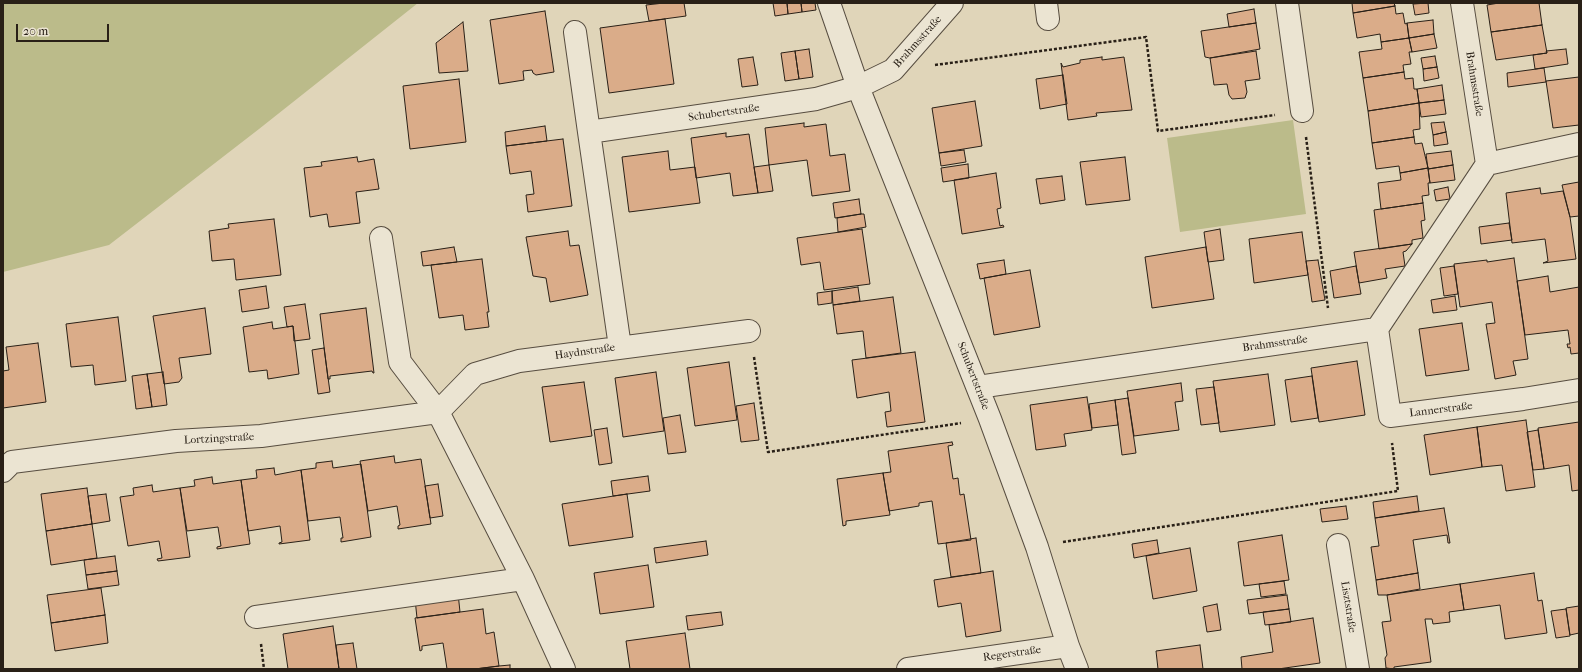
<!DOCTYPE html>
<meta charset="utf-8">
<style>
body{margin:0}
#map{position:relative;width:1582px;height:672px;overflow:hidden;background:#e0d5b9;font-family:"IM FELL French Canon",serif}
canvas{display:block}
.frame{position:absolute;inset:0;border:4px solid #292017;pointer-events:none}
.scale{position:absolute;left:16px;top:24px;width:93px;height:18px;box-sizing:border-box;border:2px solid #292017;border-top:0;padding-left:5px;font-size:12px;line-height:14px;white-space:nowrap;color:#292017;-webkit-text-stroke:3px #ebe4d2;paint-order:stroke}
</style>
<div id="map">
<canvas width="1582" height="672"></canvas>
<div class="frame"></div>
<div class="scale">20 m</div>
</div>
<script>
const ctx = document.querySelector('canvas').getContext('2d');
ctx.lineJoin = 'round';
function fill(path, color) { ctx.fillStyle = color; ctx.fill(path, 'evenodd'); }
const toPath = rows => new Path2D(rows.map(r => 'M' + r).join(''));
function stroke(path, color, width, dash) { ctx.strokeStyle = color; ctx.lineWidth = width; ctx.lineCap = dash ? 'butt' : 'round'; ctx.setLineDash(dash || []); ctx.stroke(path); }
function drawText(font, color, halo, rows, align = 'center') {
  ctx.font = font + ' "IM FELL French Canon",serif'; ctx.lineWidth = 3.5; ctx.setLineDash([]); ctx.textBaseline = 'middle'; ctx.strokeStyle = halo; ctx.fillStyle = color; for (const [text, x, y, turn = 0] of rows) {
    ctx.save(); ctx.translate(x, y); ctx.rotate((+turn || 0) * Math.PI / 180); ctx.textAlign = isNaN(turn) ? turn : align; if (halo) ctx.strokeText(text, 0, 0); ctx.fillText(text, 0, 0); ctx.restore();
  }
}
fill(toPath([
 [3,3,418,3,259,129,109,245,3,272],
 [1293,120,1306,214,1180,232,1167,138]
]), '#bbbb8a');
const building = toPath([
 [664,3,684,3,686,16,649,21,646,5,664,3],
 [773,3,787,3,788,14,775,16,773,3],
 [787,3,801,3,802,12,788,14,787,3],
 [801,3,815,3,816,10,802,12,801,3],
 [1352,3,1394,3,1395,6,1353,13,1352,3],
 [1428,3,1429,13,1415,15,1413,4,1428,3],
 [1499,3,1539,3,1542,25,1491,32,1487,5,1499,3],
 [1395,6,1396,14,1403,13,1405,24,1407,23,1409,38,1381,42,1380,34,1357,38,1353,13,1395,6],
 [1254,9,1256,23,1229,27,1227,14,1254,9],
 [545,11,554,72,536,75,533,73,532,70,523,71,524,80,499,84,490,20,545,11],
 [665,19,674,84,609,93,600,28,665,19],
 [1433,20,1434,34,1409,38,1407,23,1433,20],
 [463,22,468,71,439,73,436,43,463,22],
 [1256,23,1260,49,1210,58,1205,57,1201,31,1256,23],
 [1542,25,1547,53,1496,60,1491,32,1542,25],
 [1434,34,1437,48,1412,52,1409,38,1434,34],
 [1409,38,1412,52,1409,52,1411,64,1403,65,1404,72,1363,78,1359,52,1382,49,1381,42,1409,38],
 [809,49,813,77,799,79,795,51,809,49],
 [1566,49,1568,64,1535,69,1533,55,1547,53,1546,51,1566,49],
 [795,51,799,79,785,81,781,53,795,51],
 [1256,51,1260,79,1245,81,1247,92,1245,98,1232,99,1229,95,1227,84,1214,85,1210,58,1256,51],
 [1435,56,1437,67,1423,69,1421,58,1435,56],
 [753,57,758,85,742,87,738,59,753,57],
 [1102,57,1102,60,1124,57,1132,110,1096,113,1097,116,1068,120,1061,63,1063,67,1080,63,1080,60,1102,57],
 [1437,67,1439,78,1424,81,1423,69,1437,67],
 [1544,68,1546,82,1508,87,1507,73,1544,68],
 [1404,72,1405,79,1413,78,1414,89,1417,89,1419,103,1368,111,1363,78,1404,72],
 [1063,75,1067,104,1040,109,1036,79,1063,75],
 [1579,77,1579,125,1553,128,1546,81,1579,77],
 [459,79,466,142,410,149,403,86,459,79],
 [1442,85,1444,100,1419,103,1417,89,1442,85],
 [1444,100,1446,114,1421,117,1419,103,1444,100],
 [975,101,982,146,939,153,932,108,975,101],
 [1419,103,1420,129,1413,130,1414,137,1372,143,1368,111,1419,103],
 [1444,122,1446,132,1433,135,1431,123,1444,122],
 [804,123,804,127,826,124,830,156,845,154,850,191,812,196,807,160,769,165,765,128,804,123],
 [545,126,547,141,506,146,505,132,545,126],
 [1446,132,1448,144,1434,146,1433,135,1446,132],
 [726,133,726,137,749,134,758,193,733,196,730,173,696,178,691,138,726,133],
 [1414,137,1415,144,1422,143,1428,168,1400,173,1399,166,1376,169,1372,143,1414,137],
 [563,139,572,206,528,212,526,195,534,194,531,171,510,174,506,146,563,139],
 [964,150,966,162,941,166,939,153,964,150],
 [668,151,670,170,695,167,700,203,629,212,622,157,668,151],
 [1451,151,1453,165,1428,169,1426,154,1451,151],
 [357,157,358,162,374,159,379,189,356,192,360,223,329,227,327,214,310,217,304,168,322,166,321,162,357,157],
 [1125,157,1130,200,1086,205,1080,162,1125,157],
 [968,164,969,178,943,182,941,168,968,164],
 [769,165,773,191,758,193,754,167,769,165],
 [1453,165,1455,180,1430,183,1428,169,1453,165],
 [1428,168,1430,183,1428,183,1429,195,1422,196,1423,203,1381,209,1378,183,1401,180,1400,173,1428,168],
 [996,173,1001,208,997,209,1000,226,1003,225,1004,227,962,234,954,180,996,173],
 [1062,176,1065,200,1040,204,1036,179,1062,176],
 [1579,182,1579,216,1570,217,1562,185,1579,182],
 [1448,187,1450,199,1436,201,1434,190,1448,187],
 [1540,188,1541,194,1563,191,1570,217,1576,259,1543,263,1548,261,1545,239,1512,243,1506,193,1540,188],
 [859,199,861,214,835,218,833,203,859,199],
 [1423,203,1425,220,1421,221,1423,238,1412,240,1412,244,1379,249,1374,210,1423,203],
 [861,214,864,214,866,227,838,232,837,218,861,214],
 [274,219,281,275,236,280,234,259,212,261,209,231,229,228,228,224,274,219],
 [1509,223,1512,240,1481,244,1479,227,1509,223],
 [862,229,870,284,824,290,820,262,801,265,797,238,862,229],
 [1220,229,1224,260,1208,262,1204,232,1220,229],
 [568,231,570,246,579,245,588,295,550,302,546,278,533,276,526,237,568,231],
 [1302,232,1308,275,1254,283,1249,239,1302,232],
 [1412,244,1406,251,1403,252,1405,266,1385,269,1387,278,1359,283,1354,252,1412,244],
 [454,247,457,262,423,266,421,252,454,247],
 [1206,247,1214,299,1152,308,1145,257,1206,247],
 [1514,258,1528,359,1513,361,1516,375,1495,379,1486,324,1495,323,1492,302,1460,307,1454,264,1487,260,1487,262,1514,258],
 [482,259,489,312,487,312,489,327,465,330,463,315,439,318,431,265,482,259],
 [1004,260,1006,274,980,279,977,264,1004,260],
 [1318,260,1325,300,1312,302,1306,261,1318,260],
 [1356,266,1361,294,1334,298,1330,271,1356,266],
 [1454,266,1458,294,1444,296,1440,268,1454,266],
 [1030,270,1040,327,994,335,984,278,1030,270],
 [1548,276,1550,292,1579,287,1579,353,1571,354,1570,347,1568,348,1567,344,1570,344,1568,330,1525,335,1517,281,1548,276],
 [266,286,269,308,242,312,239,290,266,286],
 [858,287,860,301,833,305,832,291,858,287],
 [832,291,832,303,818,305,817,293,832,291],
 [1455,296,1457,310,1433,313,1431,300,1455,296],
 [893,297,901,353,866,358,863,331,837,334,833,305,893,297],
 [305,304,310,339,294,341,293,326,287,327,284,307,305,304],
 [205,308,211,354,179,358,182,378,179,382,164,384,153,316,205,308],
 [366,308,374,373,373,373,372,371,330,376,330,379,328,379,320,314,366,308],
 [118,317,126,381,95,385,93,365,71,367,66,324,118,317],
 [272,322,273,329,293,326,299,374,268,379,267,370,249,372,243,327,272,322],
 [1462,323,1469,370,1426,376,1419,329,1462,323],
 [38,343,46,402,3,408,3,371,9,370,6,347,38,343],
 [324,348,330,392,318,394,312,350,324,348],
 [915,352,925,422,887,427,885,412,891,411,889,392,857,398,852,360,915,352],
 [1357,361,1365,415,1319,422,1311,368,1357,361],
 [729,362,737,420,695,426,687,368,729,362],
 [163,372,167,405,152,407,147,374,163,372],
 [656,372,664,431,623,437,615,378,656,372],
 [147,374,152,407,136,409,132,376,147,374],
 [1268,374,1275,425,1220,432,1213,381,1268,374],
 [1312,376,1318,418,1291,422,1285,380,1312,376],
 [584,382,592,436,550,442,542,387,584,382],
 [1181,383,1183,401,1175,402,1179,430,1134,436,1127,391,1181,383],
 [1214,387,1219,423,1201,425,1196,389,1214,387],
 [1087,397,1092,430,1064,434,1066,446,1036,450,1030,405,1087,397],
 [1128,398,1136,453,1122,455,1115,400,1128,398],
 [1115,400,1118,425,1092,428,1089,404,1115,400],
 [754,403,759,440,741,442,736,406,754,403],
 [680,415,686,452,668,454,663,418,680,415],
 [1526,420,1535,487,1506,491,1502,465,1482,467,1477,427,1526,420],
 [1579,422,1579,490,1572,491,1569,465,1544,469,1538,428,1579,422],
 [1477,427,1482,467,1430,475,1424,435,1477,427],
 [607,428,612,463,599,465,594,430,607,428],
 [1538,430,1544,469,1533,470,1527,432,1538,430],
 [952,442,953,445,948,446,953,479,958,478,960,495,964,494,971,540,938,544,932,501,919,503,919,506,889,511,883,473,891,472,888,451,952,442],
 [394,456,395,463,421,459,431,524,398,529,398,526,400,525,397,506,368,511,360,461,394,456],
 [332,461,333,468,361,464,371,537,341,542,341,538,343,538,340,517,308,521,301,470,316,468,316,463,332,461],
 [274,468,275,475,301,470,310,540,279,544,279,543,282,542,280,526,248,531,241,480,257,478,256,470,274,468],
 [883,473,890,515,846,521,846,525,843,526,837,479,883,473],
 [648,476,650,491,613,496,611,481,648,476],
 [212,477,213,484,241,480,250,544,217,549,217,547,221,546,218,527,187,531,180,488,195,486,194,480,212,477],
 [438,484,443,516,430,518,425,486,438,484],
 [152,485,153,492,180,488,190,557,158,561,157,559,162,558,159,541,128,546,120,497,134,495,133,488,152,485],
 [87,488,92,524,46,531,41,494,87,488],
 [106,494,110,521,92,524,88,496,106,494],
 [627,494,633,537,569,546,562,504,627,494],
 [1417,496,1419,511,1375,518,1373,502,1417,496],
 [1346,506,1348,519,1322,522,1320,509,1346,506],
 [1444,508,1450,543,1448,543,1447,535,1413,540,1418,573,1376,580,1371,547,1379,546,1375,518,1444,508],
 [92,524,97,558,51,565,46,531,92,524],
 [1282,535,1289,580,1244,586,1238,542,1282,535],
 [976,538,981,573,951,577,946,543,976,538],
 [1157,540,1159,553,1134,558,1132,544,1157,540],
 [706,541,708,555,656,563,654,548,706,541],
 [1190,548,1197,591,1153,599,1146,556,1190,548],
 [115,556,117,571,86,575,84,560,115,556],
 [648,565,654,607,600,614,594,573,648,565],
 [117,571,119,585,88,589,86,575,117,571],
 [993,571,1001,631,966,637,961,603,938,607,934,580,993,571],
 [1418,573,1420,589,1387,595,1378,595,1376,580,1418,573],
 [1534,573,1538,601,1542,600,1547,633,1505,639,1500,605,1464,610,1460,584,1534,573],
 [1284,581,1286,594,1261,597,1259,584,1284,581],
 [1460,584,1464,610,1449,612,1450,622,1433,624,1432,619,1425,619,1431,662,1394,667,1394,669,1386,668,1385,658,1387,655,1382,622,1391,621,1387,595,1460,584],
 [101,588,105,615,51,623,47,595,101,588],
 [458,593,460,612,417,618,415,599,458,593],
 [1287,595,1289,609,1249,614,1247,600,1287,595],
 [1217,604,1221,630,1207,632,1203,607,1217,604],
 [1579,606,1579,633,1570,635,1566,608,1579,606],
 [483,609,486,634,494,632,499,666,475,669,447,669,443,643,422,646,422,650,420,651,415,618,483,609],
 [1289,609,1291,622,1265,625,1263,612,1289,609],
 [1566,609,1570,636,1556,638,1551,611,1566,609],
 [721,612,723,625,688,630,686,616,721,612],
 [105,615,108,643,55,651,51,623,105,615],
 [1313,618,1320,663,1278,669,1242,669,1241,657,1273,652,1269,625,1313,618],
 [333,626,339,669,288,669,283,634,333,626],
 [685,633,690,669,630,669,626,641,685,633],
 [353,643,357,669,339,669,336,645,353,643],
 [1200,645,1203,669,1158,669,1156,651,1200,645],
 [510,665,510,669,475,669,499,666,510,665]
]);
fill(building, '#daac89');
stroke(building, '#292017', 1);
const minor = toPath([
 [829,3,858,87,990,419,1037,547,1068,646,1077,669],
 [1046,3,1048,19],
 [1287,3,1302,111],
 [1462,3,1487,164],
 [575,32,589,132],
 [1377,329,1390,416,1523,399,1579,390],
 [620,347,589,132,816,99,858,87,893,70,952,3],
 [978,387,1377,329,1487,164,1579,144],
 [3,471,12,462,176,441,261,436,438,412,400,362,381,238],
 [1338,545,1358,669],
 [256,617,523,579],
 [564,669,523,579,438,412,475,374,519,361,749,331],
 [908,669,1068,646]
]);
stroke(minor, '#574d40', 24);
stroke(toPath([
 [935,65,1146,37,1158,131,1275,115],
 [1306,137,1328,308],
 [754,357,768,452,961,423],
 [1063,542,1398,491,1392,443],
 [261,644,264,669]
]), '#292017', 2.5, [3, 2]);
stroke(minor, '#ebe4d2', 22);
drawText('11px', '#292017', '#ebe4d2', [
 ["Brahmsstraße",918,42,-48],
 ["Brahmsstraße",1474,84,81],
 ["Schubertstraße",724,113,-8],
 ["Brahmsstraße",1275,344,-8],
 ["Haydnstraße",585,352,-8],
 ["Schubertstraße",973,376,69],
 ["Lannerstraße",1441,410,-7],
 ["Lortzingstraße",219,439,-3],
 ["Lisztstraße",1348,607,81],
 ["Regerstraße",1012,654,-8]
]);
</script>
